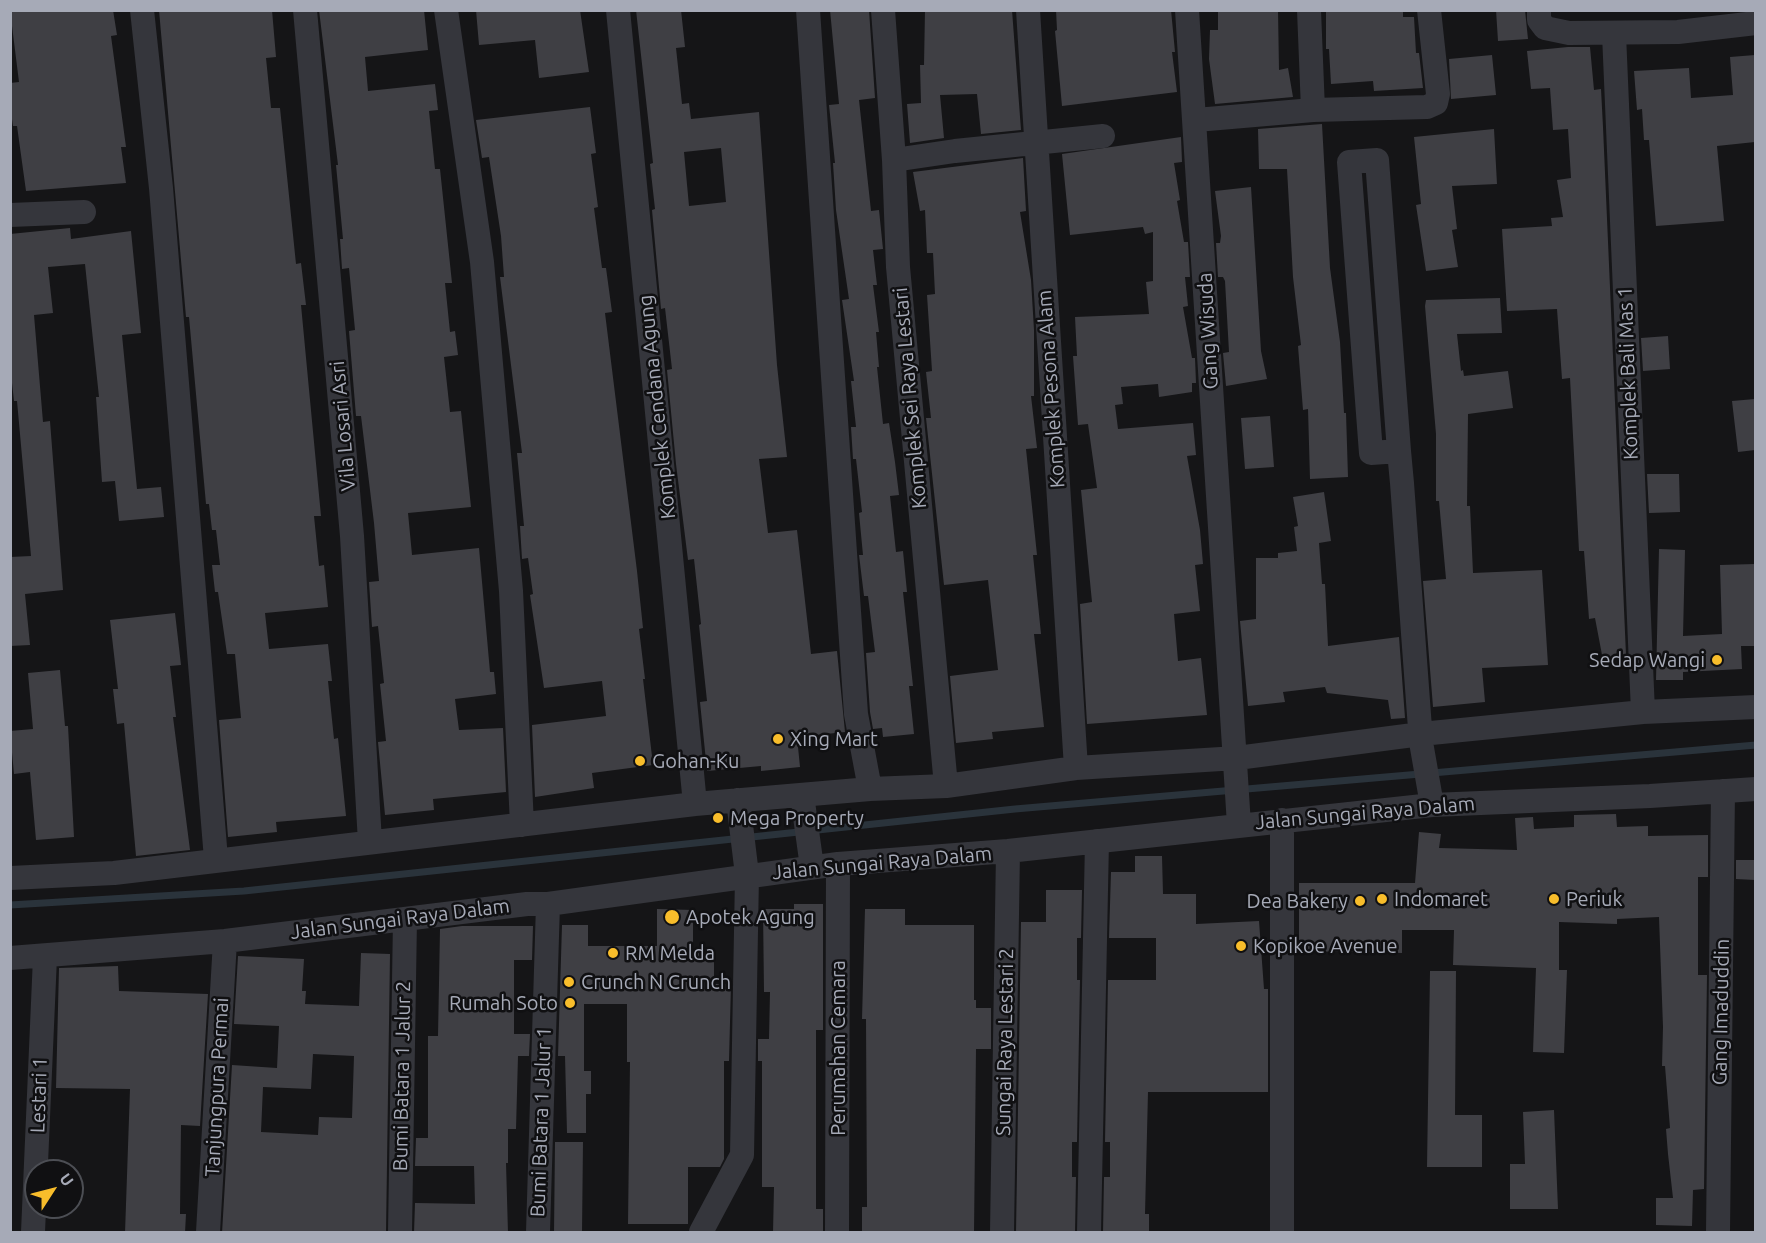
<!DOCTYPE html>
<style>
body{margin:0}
#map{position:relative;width:1766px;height:1243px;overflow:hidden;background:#151517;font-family:Ubuntu,sans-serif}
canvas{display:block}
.frame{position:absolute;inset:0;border:12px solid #a6aab7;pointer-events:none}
.north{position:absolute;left:24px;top:1159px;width:60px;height:60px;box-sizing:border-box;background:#101012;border:2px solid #4c4e54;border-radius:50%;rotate:54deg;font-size:16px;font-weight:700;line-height:24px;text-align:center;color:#a6aab7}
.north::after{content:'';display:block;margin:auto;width:21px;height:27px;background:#f8bd2b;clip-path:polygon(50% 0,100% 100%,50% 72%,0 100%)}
</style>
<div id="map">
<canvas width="1766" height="1243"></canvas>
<div class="frame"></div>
<div class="north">U</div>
</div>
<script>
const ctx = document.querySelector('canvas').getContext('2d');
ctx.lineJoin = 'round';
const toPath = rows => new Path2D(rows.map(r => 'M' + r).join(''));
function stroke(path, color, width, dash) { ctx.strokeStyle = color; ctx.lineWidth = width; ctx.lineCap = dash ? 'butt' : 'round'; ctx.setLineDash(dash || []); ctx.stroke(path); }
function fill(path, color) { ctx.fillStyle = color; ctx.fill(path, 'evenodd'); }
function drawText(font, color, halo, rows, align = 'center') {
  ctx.font = font + ' Ubuntu,sans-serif'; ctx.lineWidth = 5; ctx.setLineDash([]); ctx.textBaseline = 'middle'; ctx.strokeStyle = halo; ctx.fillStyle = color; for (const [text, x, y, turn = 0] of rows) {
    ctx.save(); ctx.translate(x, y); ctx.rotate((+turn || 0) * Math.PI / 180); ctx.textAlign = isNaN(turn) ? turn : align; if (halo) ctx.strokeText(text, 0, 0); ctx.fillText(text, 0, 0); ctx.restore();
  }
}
stroke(toPath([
 [10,905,244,891,1015,809,1756,745]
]), '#2a333b', 7);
fill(toPath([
 [10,10,113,10,117,35,111,36,126,147,121,147,126,183,26,191,17,126,13,126,10,106,10,83,19,82],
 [159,10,272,10,276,57,266,58,271,108,280,108,296,264,301,263,306,305,301,305,321,516,314,516,319,566,324,565,328,607,265,613,269,649,328,644,332,681,328,681,334,739,338,738,346,816,276,822,277,832,228,837,219,720,241,718,235,654,227,654,218,592,215,592,212,565,220,565,216,530,212,530,209,504,206,504,189,317,186,317],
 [319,10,424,10,428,50,365,57,368,91,435,84,438,110,429,111,435,169,440,169,452,283,445,283,450,332,455,331,458,355,444,357,450,412,461,411,471,507,408,513,412,555,479,548,490,672,494,672,496,694,455,699,459,730,503,728,506,792,433,799,434,810,385,815,378,742,386,741,380,684,384,683,378,626,372,627,369,582,379,581,374,523,361,416,356,416,349,331,355,330,349,268,342,269,340,239,343,239,336,165,338,165],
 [476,10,580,10,589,72,539,78,535,40,479,45],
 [636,10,681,10,685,47,676,48,682,104,689,103,691,119,759,112,777,365,787,457,759,459,768,533,797,530,811,654,837,651,845,732,797,737,800,767,761,771,761,766,707,771,700,702,707,701,699,625,701,624,694,559,688,560,676,464,667,370,672,369,665,308,661,309,652,210,655,209,650,164,653,163],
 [721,148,726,202,689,206,684,152],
 [830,10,869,10,875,98,859,100,871,211,879,210,883,249,873,250,877,285,873,285,879,332,876,332,879,367,877,367,883,424,889,423,895,462,899,495,890,496,896,552,903,551,907,592,903,592,913,686,909,686,914,734,883,737,882,728,873,729,870,712,866,653,875,652,868,596,864,596,859,555,863,555,859,513,862,512,856,459,853,459,851,427,856,427,851,381,854,381,842,300,849,299,836,210,833,163,835,163,829,105,839,104],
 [925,10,1012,10,1021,130,981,134,977,94,940,95,944,138,910,143,907,104,921,103,920,65,924,65],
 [1056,10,1171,10,1175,52,1172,52,1177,92,1062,106,1055,31,1057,30],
 [1218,10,1278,10,1279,70,1288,68,1293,97,1215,104,1209,59,1210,30,1218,30],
 [1326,10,1403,10,1403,17,1414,17,1416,53,1419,53,1423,88,1374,91,1373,81,1331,84,1329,49,1326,49],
 [1496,10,1525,10,1528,39,1498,41],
 [1568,47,1590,47,1594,90,1601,89,1603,127,1626,655,1603,660,1595,618,1589,619,1584,551,1579,551,1570,378,1562,379,1557,309,1507,311,1502,229,1552,226,1551,218,1563,217,1557,180,1571,178,1568,129,1553,130,1550,88,1531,89,1527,51],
 [1492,55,1496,95,1451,99,1449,59],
 [1755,55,1755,142,1717,146,1724,221,1656,226,1649,140,1644,140,1642,109,1637,110,1634,71,1689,68,1691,98,1733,95,1730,57],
 [590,107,596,153,591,154,598,207,594,208,602,268,606,268,612,312,605,313,637,571,643,628,639,629,645,679,643,679,653,765,592,773,594,788,535,797,532,725,606,716,602,681,544,688,530,595,533,594,528,558,522,559,520,526,524,526,517,453,522,453,500,277,504,277,501,236,489,157,482,158,476,120],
 [1322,124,1330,268,1340,342,1344,413,1346,413,1348,477,1310,479,1308,409,1303,410,1298,346,1301,345,1293,277,1287,169,1259,169,1258,129],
 [1494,129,1497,184,1452,186,1457,229,1452,230,1458,267,1426,271,1416,205,1421,204,1414,137],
 [1181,137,1182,162,1174,163,1180,200,1177,201,1184,242,1188,242,1190,277,1185,277,1188,306,1183,307,1192,358,1195,358,1196,383,1192,383,1192,392,1159,397,1158,384,1121,387,1123,404,1115,405,1118,429,1193,423,1196,455,1187,456,1200,530,1203,564,1195,565,1200,611,1174,614,1178,661,1201,658,1207,715,1087,724,1080,604,1092,602,1081,490,1097,488,1088,424,1078,425,1073,356,1077,356,1075,317,1149,314,1146,282,1153,281,1153,232,1145,234,1143,227,1070,235,1062,154],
 [1023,158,1026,211,1020,212,1031,280,1034,330,1034,396,1031,396,1037,448,1026,449,1037,555,1033,555,1041,634,1034,634,1044,727,992,732,993,739,956,743,950,676,998,670,988,580,944,585,926,418,931,418,926,372,932,371,927,295,935,294,933,253,927,253,925,210,920,211,913,172],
 [1251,187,1261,351,1267,379,1226,386,1223,353,1229,352,1225,281,1223,277,1218,277,1216,243,1220,243,1221,236,1215,191],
 [70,228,71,239,131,231,141,333,122,335,137,489,161,487,164,517,119,521,115,481,102,482,96,397,99,397,85,264,48,267,53,313,34,315,43,422,50,421,63,590,25,594,30,645,10,646,10,557,31,556,17,401,14,401,10,365,10,234],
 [1500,298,1502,333,1457,334,1461,371,1463,370,1464,376,1508,371,1513,408,1468,414,1467,506,1470,506,1473,573,1542,570,1548,665,1482,668,1485,702,1433,707,1423,581,1446,579,1439,501,1436,501,1436,434,1425,306,1426,300],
 [1668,336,1670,369,1643,371,1641,338],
 [1755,399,1755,450,1738,452,1732,401],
 [1270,416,1274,467,1245,469,1241,418],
 [1647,474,1679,474,1680,512,1649,513],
 [1324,492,1331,541,1319,543,1322,584,1325,584,1328,646,1399,637,1405,718,1391,719,1388,700,1327,693,1325,687,1283,692,1285,702,1248,706,1240,621,1256,619,1256,558,1278,558,1278,553,1297,551,1294,527,1298,526,1293,497],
 [1659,549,1685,550,1683,636,1722,634,1720,565,1755,564,1755,646,1741,646,1742,669,1683,672,1683,680,1656,680],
 [175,613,181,665,170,666,176,717,173,717,190,850,136,856,124,723,117,724,113,689,118,689,110,620],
 [60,670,65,726,68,726,74,837,36,840,30,772,14,774,10,731,33,729,28,673],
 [1616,814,1617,827,1648,826,1648,836,1708,835,1708,877,1698,877,1698,975,1707,975,1704,1189,1693,1190,1692,1226,1656,1225,1656,1198,1673,1198,1668,1154,1666,1129,1670,1128,1665,1066,1662,1066,1663,1027,1659,917,1617,919,1617,924,1559,922,1559,970,1567,970,1564,1053,1533,1052,1536,968,1453,965,1454,930,1402,930,1402,953,1299,951,1299,883,1415,883,1419,832,1441,834,1439,848,1517,850,1515,818,1533,817,1534,829,1574,827,1574,815],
 [1135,856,1162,856,1163,894,1196,894,1196,924,1259,921,1264,989,1268,989,1268,1092,1148,1092,1145,1214,1149,1214,1149,1233,1103,1233,1104,1177,1110,1177,1110,1142,1105,1142,1108,980,1156,980,1156,938,1109,938,1111,872,1135,872],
 [1736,860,1755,860,1755,880,1736,879],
 [1046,890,1082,890,1081,938,1077,938,1077,980,1080,980,1077,1142,1072,1142,1072,1177,1076,1177,1075,1233,1016,1233,1021,922,1046,922],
 [794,904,823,904,823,1030,816,1030,816,1209,823,1209,823,1233,773,1233,774,1187,762,1187,762,1061,758,1061,758,1039,769,1039,770,992,764,992,763,909,794,909],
 [657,909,693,910,693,950,714,950,714,984,731,984,729,1061,724,1061,724,1159,720,1167,688,1167,688,1224,628,1224,630,1062,627,1062,627,1004,584,1004,584,1071,591,1071,591,1094,586,1094,586,1133,567,1133,565,1056,558,1056,562,925,588,925,588,946,657,946],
 [865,909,905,909,905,925,974,925,974,1000,976,1000,976,1008,991,1008,991,1049,976,1049,974,1233,862,1233,862,1207,867,1207,866,1019,862,1019],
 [462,926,533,926,532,960,514,960,514,1034,530,1034,529,1056,518,1056,516,1129,508,1129,508,1163,506,1163,508,1233,414,1233,415,1203,475,1204,474,1166,415,1166,416,1138,428,1138,428,1036,438,1036,440,929],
 [361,953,390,954,386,1233,222,1233,232,1065,277,1068,279,1026,234,1024,238,956,304,959,302,991,306,991,305,1004,359,1006],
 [313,1054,354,1056,352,1118,319,1117,318,1135,261,1132,263,1087,311,1089],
 [118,966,119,991,208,994,200,1126,181,1125,180,1214,186,1214,185,1233,125,1233,130,1089,56,1088,59,968],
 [1430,971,1456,971,1455,1115,1482,1115,1482,1167,1427,1167],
 [1554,1110,1558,1209,1510,1209,1510,1164,1525,1164,1523,1112],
 [555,1142,583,1142,582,1233,554,1233]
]), '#3f3f44');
stroke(toPath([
 [142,10,161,188,216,859],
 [305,10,352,536,370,842],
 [446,10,482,262,511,591,522,825],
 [618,10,695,804],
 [808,10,856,714,870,789],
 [883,10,894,160,898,267,946,786],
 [1028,10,1076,768],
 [1187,10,1239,825],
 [1539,10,1539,20,1545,28,1569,33,1678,32,1756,23],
 [1614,34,1643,712],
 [1313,110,1427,107,1436,103,1438,94,1429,10],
 [1196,120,1313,110,1309,10],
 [894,160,955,151,1103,136],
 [10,215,84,212],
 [1399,451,1371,453,1349,162,1377,160,1399,451,1402,483,1421,742,1432,805],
 [802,795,812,867],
 [10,878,114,873,695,804,870,789,946,786,1076,768,1237,758,1421,734,1643,712,1756,707],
 [10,958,225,941,527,904,548,904,838,864,1008,851,1432,805,1650,796,1756,789],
 [33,1232,45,957],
 [208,1232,225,941],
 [400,1232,405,919],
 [538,1232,548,904],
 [701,1232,742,1155,747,875,738,800],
 [837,1232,838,864],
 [1002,1232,1008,851],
 [1089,1232,1097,841],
 [1282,1232,1282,820],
 [1718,1232,1723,791]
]), '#35363c', 24);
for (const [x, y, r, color] of [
 [1717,660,6,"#f8bd2b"],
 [778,739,6,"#f8bd2b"],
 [640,761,6,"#f8bd2b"],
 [718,818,6,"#f8bd2b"],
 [1382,899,6,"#f8bd2b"],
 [1554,899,6,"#f8bd2b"],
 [1360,901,6,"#f8bd2b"],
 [672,917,8,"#f8bd2b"],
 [1241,946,6,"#f8bd2b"],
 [613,953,6,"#f8bd2b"],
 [569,982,6,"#f8bd2b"],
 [570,1003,6,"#f8bd2b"]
]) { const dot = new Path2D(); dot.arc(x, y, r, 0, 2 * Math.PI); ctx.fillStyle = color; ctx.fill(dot); stroke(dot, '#101012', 2); }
drawText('20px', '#a6aab7', '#101012', [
 ["Gang Wisuda",1208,331,-93],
 ["Komplek Bali Mas 1",1628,373,-92],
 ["Komplek Pesona Alam",1051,389,-94],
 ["Komplek Sei Raya Lestari",910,398,-95],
 ["Komplek Cendana Agung",657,407,-96],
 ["Vila Losari Asri",343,426,-95],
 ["Jalan Sungai Raya Dalam",1365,813,-5],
 ["Jalan Sungai Raya Dalam",882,863,-5],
 ["Jalan Sungai Raya Dalam",400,919,-7],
 ["Gang Imaduddin",1721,1012,-89],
 ["Sungai Raya Lestari 2",1005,1042,-89],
 ["Perumahan Cemara",838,1048,-90],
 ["Bumi Batara 1 Jalur 2",402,1076,-89],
 ["Tanjungpura Permai",217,1087,-87],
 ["Lestari 1",39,1095,-88],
 ["Bumi Batara 1 Jalur 1",541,1122,-88]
]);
drawText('20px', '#a6aab7', '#101012', [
 ["Sedap Wangi",1705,660,"right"],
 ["Xing Mart",790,739],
 ["Gohan-Ku",652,761],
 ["Mega Property",730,818],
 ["Indomaret",1394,899],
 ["Periuk",1566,899],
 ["Dea Bakery",1348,901,"right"],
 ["Apotek Agung",686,917],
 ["Kopikoe Avenue",1253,946],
 ["RM Melda",625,953],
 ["Crunch N Crunch",581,982],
 ["Rumah Soto",558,1003,"right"]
], 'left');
</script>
